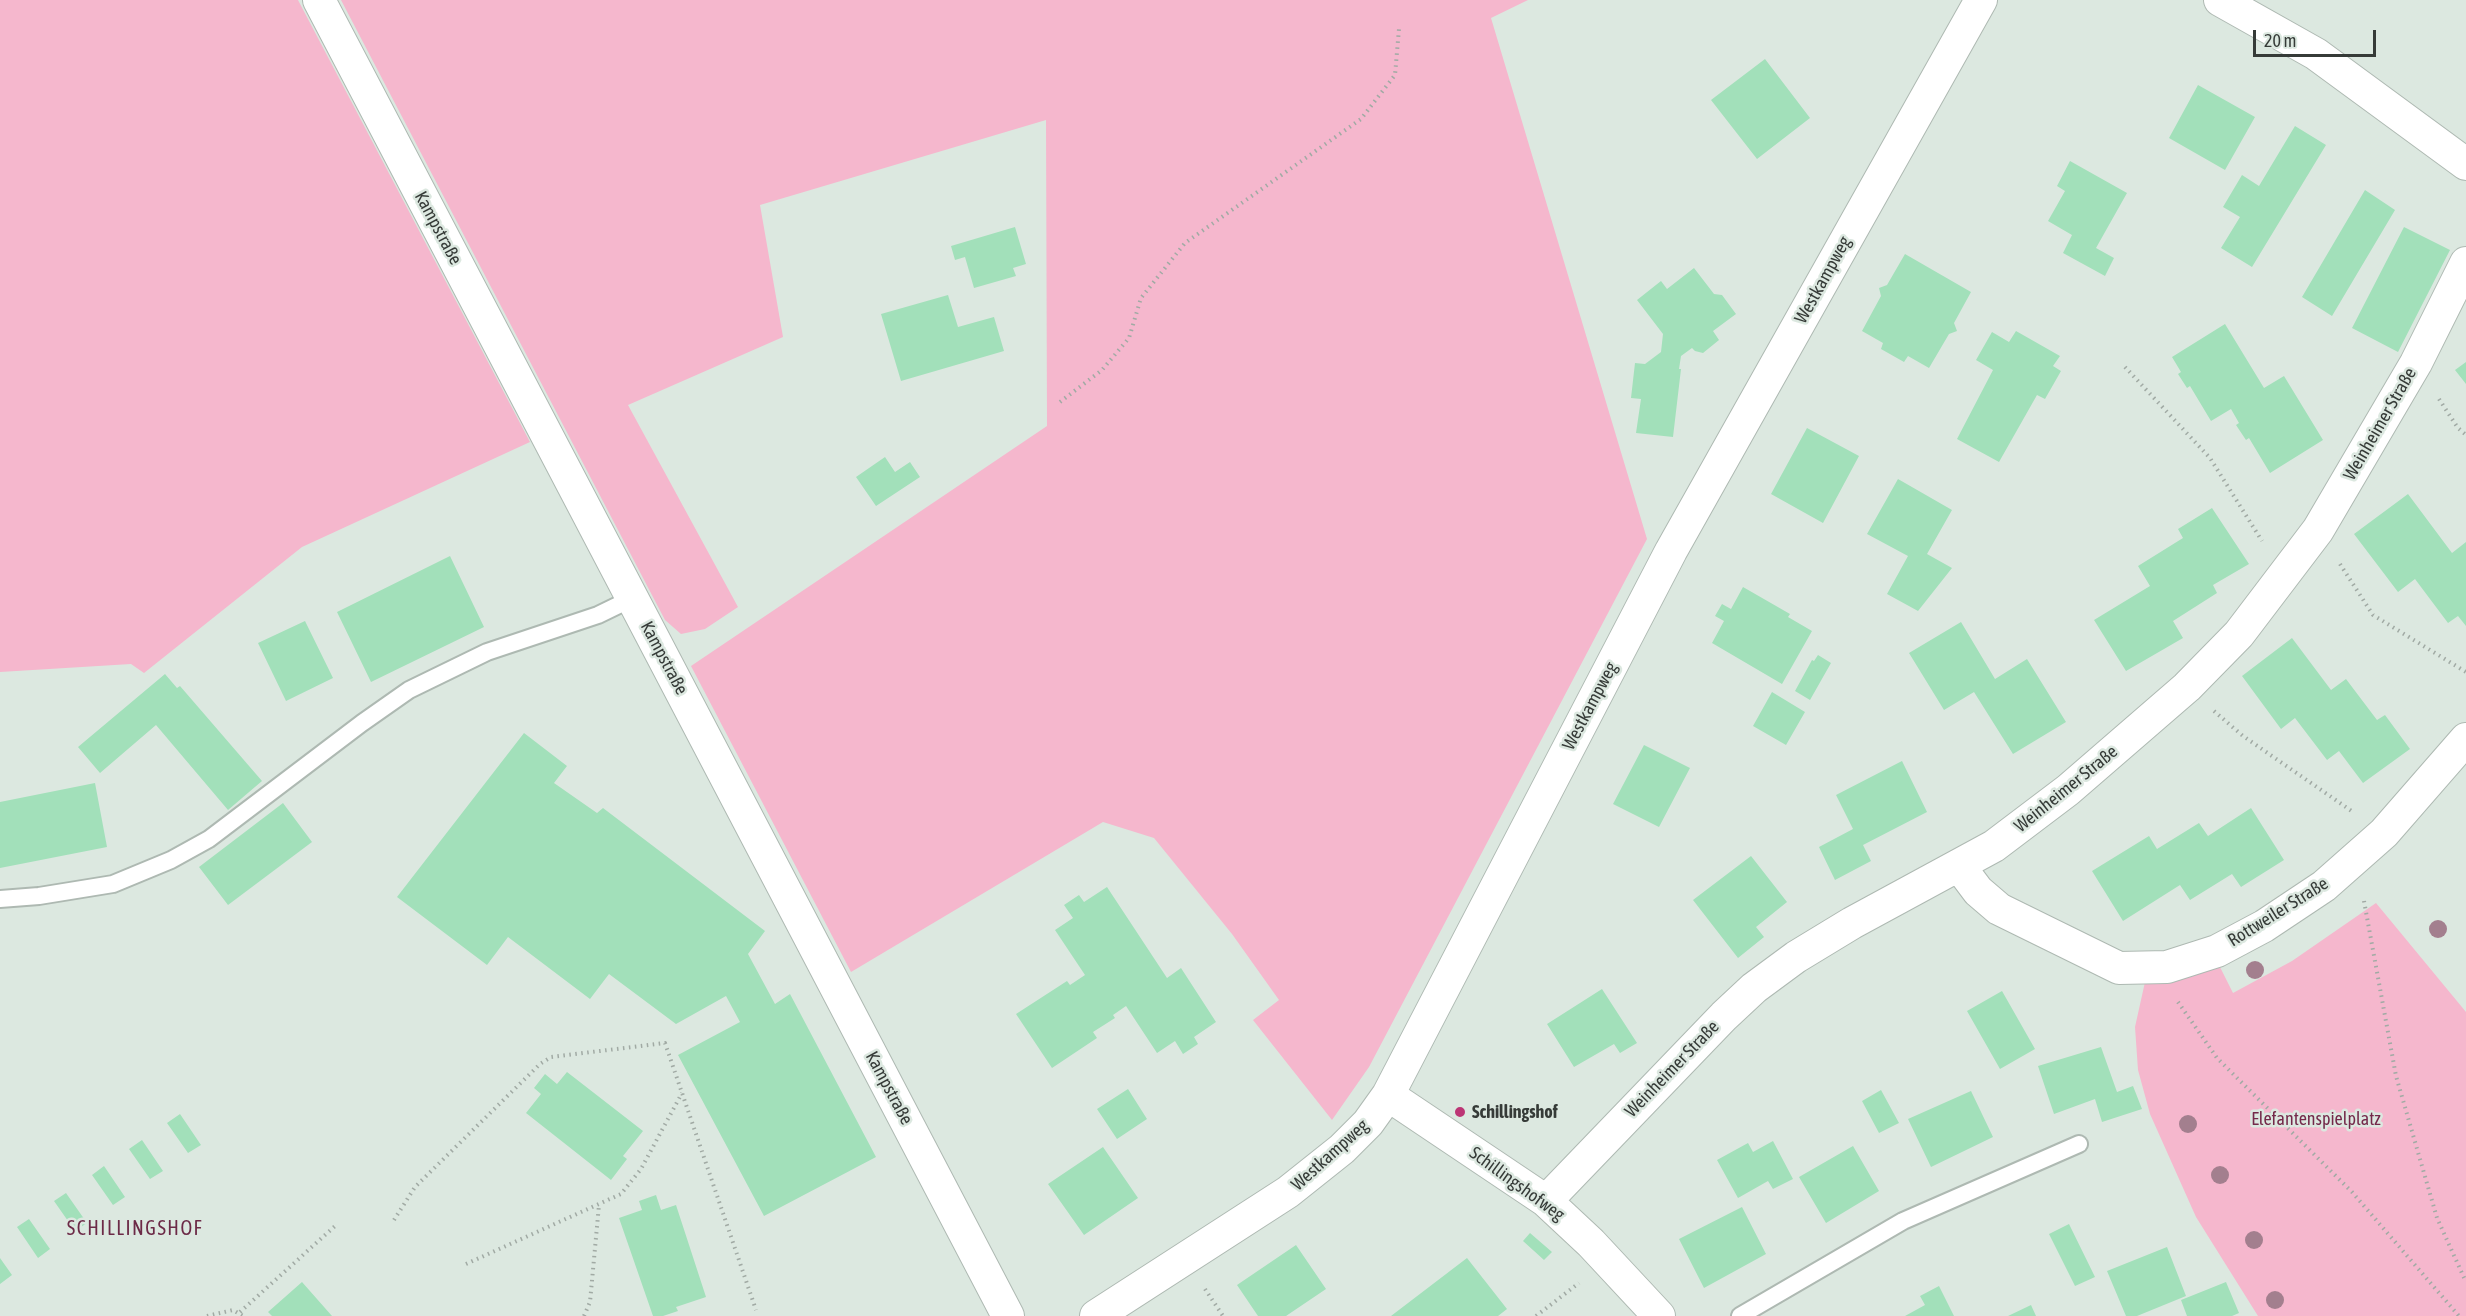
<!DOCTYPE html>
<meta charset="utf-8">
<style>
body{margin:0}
#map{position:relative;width:2466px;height:1316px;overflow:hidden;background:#dce8e0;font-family:"Asap Condensed",sans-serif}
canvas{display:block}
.scale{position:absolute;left:2253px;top:30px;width:123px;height:27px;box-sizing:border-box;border:3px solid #363b38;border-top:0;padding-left:8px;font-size:18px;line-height:21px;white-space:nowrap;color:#363b38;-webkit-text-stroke:4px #dce8e0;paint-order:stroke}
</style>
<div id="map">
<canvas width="2466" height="1316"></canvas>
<div class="scale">20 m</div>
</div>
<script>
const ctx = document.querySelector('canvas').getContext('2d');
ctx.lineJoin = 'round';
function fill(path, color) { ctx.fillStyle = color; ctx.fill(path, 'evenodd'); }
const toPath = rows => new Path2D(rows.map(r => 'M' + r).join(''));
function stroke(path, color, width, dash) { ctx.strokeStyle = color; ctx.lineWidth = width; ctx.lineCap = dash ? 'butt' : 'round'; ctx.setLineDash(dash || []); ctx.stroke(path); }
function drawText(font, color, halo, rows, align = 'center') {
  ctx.font = font + ' "Asap Condensed",sans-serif'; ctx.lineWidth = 5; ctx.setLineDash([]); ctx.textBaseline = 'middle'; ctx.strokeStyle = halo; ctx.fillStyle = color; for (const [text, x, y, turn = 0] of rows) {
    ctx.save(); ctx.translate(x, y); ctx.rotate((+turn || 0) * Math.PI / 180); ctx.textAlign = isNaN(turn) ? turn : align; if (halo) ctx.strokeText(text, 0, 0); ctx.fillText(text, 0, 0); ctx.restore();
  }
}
fill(toPath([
 [0,0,298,0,530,442,302,547,144,673,131,664,0,672],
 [341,0,1528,0,1491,18,1647,539,1369,1067,1332,1120,1253,1020,1279,1000,1232,934,1154,838,1103,822,851,972,691,666,1047,426,1046,120,760,205,783,337,628,405,738,607,705,629,681,634,665,620],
 [2376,903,2466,1012,2466,1316,2258,1316,2196,1217,2150,1114,2138,1070,2135,1027,2145,982,2218,963,2233,993,2292,961]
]), '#f5b7cd');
fill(toPath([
 [1765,59,1810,118,1757,159,1711,100],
 [2198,85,2255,117,2225,170,2169,138],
 [2295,126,2326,145,2252,267,2221,248,2240,217,2223,207,2242,175,2259,186],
 [2070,161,2127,193,2096,248,2114,258,2105,276,2063,253,2072,235,2048,221,2065,191,2057,186],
 [2365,190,2395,210,2332,316,2302,297],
 [1015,227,1026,264,1013,268,1016,276,974,288,965,257,955,260,951,246],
 [2404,227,2450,250,2398,352,2352,328],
 [1905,254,1971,292,1954,323,1957,331,1949,334,1929,368,1908,356,1904,362,1881,349,1883,343,1862,331,1881,296,1879,288,1887,285],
 [1694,268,1714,294,1722,295,1736,314,1713,331,1719,340,1703,353,1695,351,1692,348,1681,356,1679,369,1681,369,1673,437,1636,433,1641,399,1631,398,1635,363,1645,364,1661,352,1663,334,1637,300,1661,281,1667,289],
 [948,295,958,327,994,317,1004,351,901,381,881,314],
 [2225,324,2264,388,2284,376,2323,440,2270,473,2249,438,2246,440,2236,425,2239,423,2231,409,2211,421,2190,386,2187,388,2178,374,2181,372,2172,357],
 [2016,331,2060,356,2053,366,2061,371,2045,399,2037,395,1999,462,1957,439,1993,370,1976,360,1992,332,2009,342],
 [2466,362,2466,384,2455,370],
 [1807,428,1859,456,1823,523,1771,494],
 [885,457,895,472,910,462,920,477,876,506,856,477],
 [1898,479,1952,510,1927,554,1952,568,1918,611,1887,594,1908,556,1867,534],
 [2408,494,2452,553,2466,542,2466,626,2458,616,2448,623,2415,579,2398,592,2354,534],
 [2212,508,2249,564,2213,585,2217,593,2173,621,2183,638,2126,671,2094,620,2150,586,2138,566,2183,538,2178,529],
 [450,556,484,627,371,682,337,612],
 [1743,587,1790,614,1788,617,1812,631,1782,684,1712,643,1724,621,1715,616,1722,604,1731,609],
 [305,621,333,678,286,701,258,643],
 [1961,622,1995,679,2027,659,2066,722,2013,754,1974,692,1944,710,1909,653],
 [2292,638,2331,690,2346,679,2377,720,2385,715,2410,749,2363,783,2339,751,2327,760,2295,718,2281,729,2242,676],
 [1818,655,1831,663,1810,700,1795,691,1812,660,1814,661],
 [165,674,177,688,180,686,262,781,228,810,156,725,100,773,78,747],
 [1772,692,1805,712,1786,745,1753,726],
 [524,733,567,766,554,783,597,813,603,808,765,931,748,954,775,1004,790,994,876,1157,764,1216,678,1055,740,1022,726,996,676,1024,609,974,590,999,508,937,487,965,397,897],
 [1644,745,1690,768,1659,827,1613,804],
 [1902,761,1927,812,1863,845,1871,861,1835,880,1819,847,1853,829,1836,795],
 [95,783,107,847,0,868,0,802],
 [283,803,312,842,228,905,199,867],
 [2251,808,2284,860,2241,887,2232,874,2190,900,2180,885,2123,921,2092,871,2149,836,2157,849,2199,823,2208,836],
 [1751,856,1787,902,1756,927,1764,937,1738,958,1693,900],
 [1107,887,1167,978,1181,968,1216,1022,1194,1037,1198,1044,1183,1054,1175,1041,1157,1053,1126,1006,1113,1015,1115,1018,1093,1032,1097,1038,1052,1068,1016,1014,1067,981,1070,985,1085,975,1055,930,1073,918,1064,905,1079,895,1084,902],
 [1602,989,1637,1043,1620,1053,1614,1044,1574,1067,1547,1024],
 [2002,991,2035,1049,2000,1069,1967,1011],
 [2101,1047,2117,1092,2133,1086,2142,1109,2102,1122,2095,1099,2054,1114,2038,1066],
 [567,1072,643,1131,623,1156,627,1159,611,1180,526,1113,541,1094,534,1088,545,1074,557,1084],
 [1128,1089,1147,1119,1117,1139,1097,1109],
 [1881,1090,1899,1123,1879,1133,1862,1101],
 [1971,1091,1993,1137,1931,1167,1908,1119],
 [180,1114,201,1145,188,1153,167,1123],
 [142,1140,163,1171,150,1179,129,1149],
 [1773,1141,1793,1179,1773,1189,1768,1181,1738,1198,1717,1160,1748,1143,1753,1152],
 [1853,1146,1879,1191,1826,1223,1799,1177],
 [1103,1147,1138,1198,1084,1235,1048,1184],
 [104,1166,125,1197,113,1205,92,1175],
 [66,1193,87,1223,75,1231,54,1201],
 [656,1195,661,1210,676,1205,706,1297,676,1307,678,1311,663,1316,653,1316,619,1218,642,1210,639,1201],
 [1742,1207,1766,1254,1704,1288,1679,1239],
 [29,1219,50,1249,38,1258,17,1227],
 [2069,1224,2095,1277,2075,1286,2049,1234],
 [1530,1233,1552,1252,1544,1260,1523,1241],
 [1296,1245,1326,1289,1286,1316,1258,1316,1237,1285],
 [2167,1247,2186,1296,2137,1316,2126,1316,2107,1271],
 [0,1258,12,1275,0,1284],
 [1467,1258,1507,1309,1498,1316,1391,1316],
 [302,1282,332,1316,272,1316,268,1312],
 [2226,1282,2239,1313,2232,1316,2187,1316,2181,1300],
 [1939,1286,1954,1316,1905,1316,1925,1305,1920,1296],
 [2031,1305,2036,1316,2008,1316]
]), '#a2e0ba');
const service = toPath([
 [0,899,39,896,113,884,171,860,209,839,362,723,409,690,487,652,598,615,633,598],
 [1740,1316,1903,1221,2079,1144]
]);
const minor = toPath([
 [319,0,1008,1316],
 [2220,0,2316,54,2466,164],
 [1960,867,1978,891,1999,909,2119,968,2167,967,2217,951,2264,926,2324,886,2384,833,2466,739],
 [1388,1095,1546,1201,1591,1243,1659,1316],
 [1546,1201,1724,1016,1754,988,1796,957,1852,923,1994,846,2068,790,2187,687,2239,634,2318,530,2416,363,2466,263],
 [1096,1316,1288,1192,1342,1149,1368,1123,1388,1095,1671,551,1981,0]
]);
stroke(service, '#aeb9b2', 20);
stroke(minor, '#aeb9b2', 34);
stroke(toPath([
 [2125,367,2210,458,2262,541],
 [2439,399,2458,428,2466,435],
 [1060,402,1102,370,1129,338,1141,298,1185,243,1361,119,1395,75,1399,29],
 [2340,564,2373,615,2466,672],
 [2214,711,2243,736,2353,812],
 [2364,901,2396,1076,2437,1218,2466,1282],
 [2178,1002,2217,1058,2352,1192,2459,1316],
 [394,1220,415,1187,540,1064,551,1057,665,1043,756,1310],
 [466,1264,621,1194,641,1169,682,1093],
 [1205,1289,1223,1316],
 [240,1312,335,1226],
 [207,1316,233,1310,243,1316],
 [584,1316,590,1302,599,1205],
 [1536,1316,1579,1283]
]), '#a1aaa4', 4, [1.5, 4.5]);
stroke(service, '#fff', 16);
stroke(minor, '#fff', 32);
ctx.fillStyle = '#a37f8e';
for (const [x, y] of [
 [2438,929],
 [2255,970],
 [2188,1124],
 [2220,1175],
 [2254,1240],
 [2275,1300]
]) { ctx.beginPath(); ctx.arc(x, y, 9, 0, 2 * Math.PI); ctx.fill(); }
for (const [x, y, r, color] of [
 [1460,1112,6,"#bc3575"]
]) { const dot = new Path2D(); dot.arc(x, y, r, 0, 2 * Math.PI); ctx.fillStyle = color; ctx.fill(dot); stroke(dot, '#dce8e0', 2); }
drawText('18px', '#363b38', '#dce8e0', [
 ["Kampstraße",438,228,62],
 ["Westkampweg",1823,280,-61],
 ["Weinheimer Straße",2380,424,-60],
 ["Kampstraße",664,658,62],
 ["Westkampweg",1590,706,-62],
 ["Weinheimer Straße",2066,789,-39],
 ["Rottweiler Straße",2278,912,-32],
 ["Weinheimer Straße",1672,1069,-46],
 ["Kampstraße",889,1088,62],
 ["Westkampweg",1330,1155,-42],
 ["Schillingshofweg",1517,1184,36]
]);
drawText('bold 18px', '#363b38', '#dce8e0', [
 ["Schillingshof",1472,1112]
], 'left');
drawText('18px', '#74294a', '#dce8e0', [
 ["Elefantenspielplatz",2316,1119]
]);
ctx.letterSpacing = '1.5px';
drawText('20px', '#6c2a47', '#dce8e0', [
 ["SCHILLINGSHOF",135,1229]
]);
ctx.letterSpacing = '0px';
</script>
